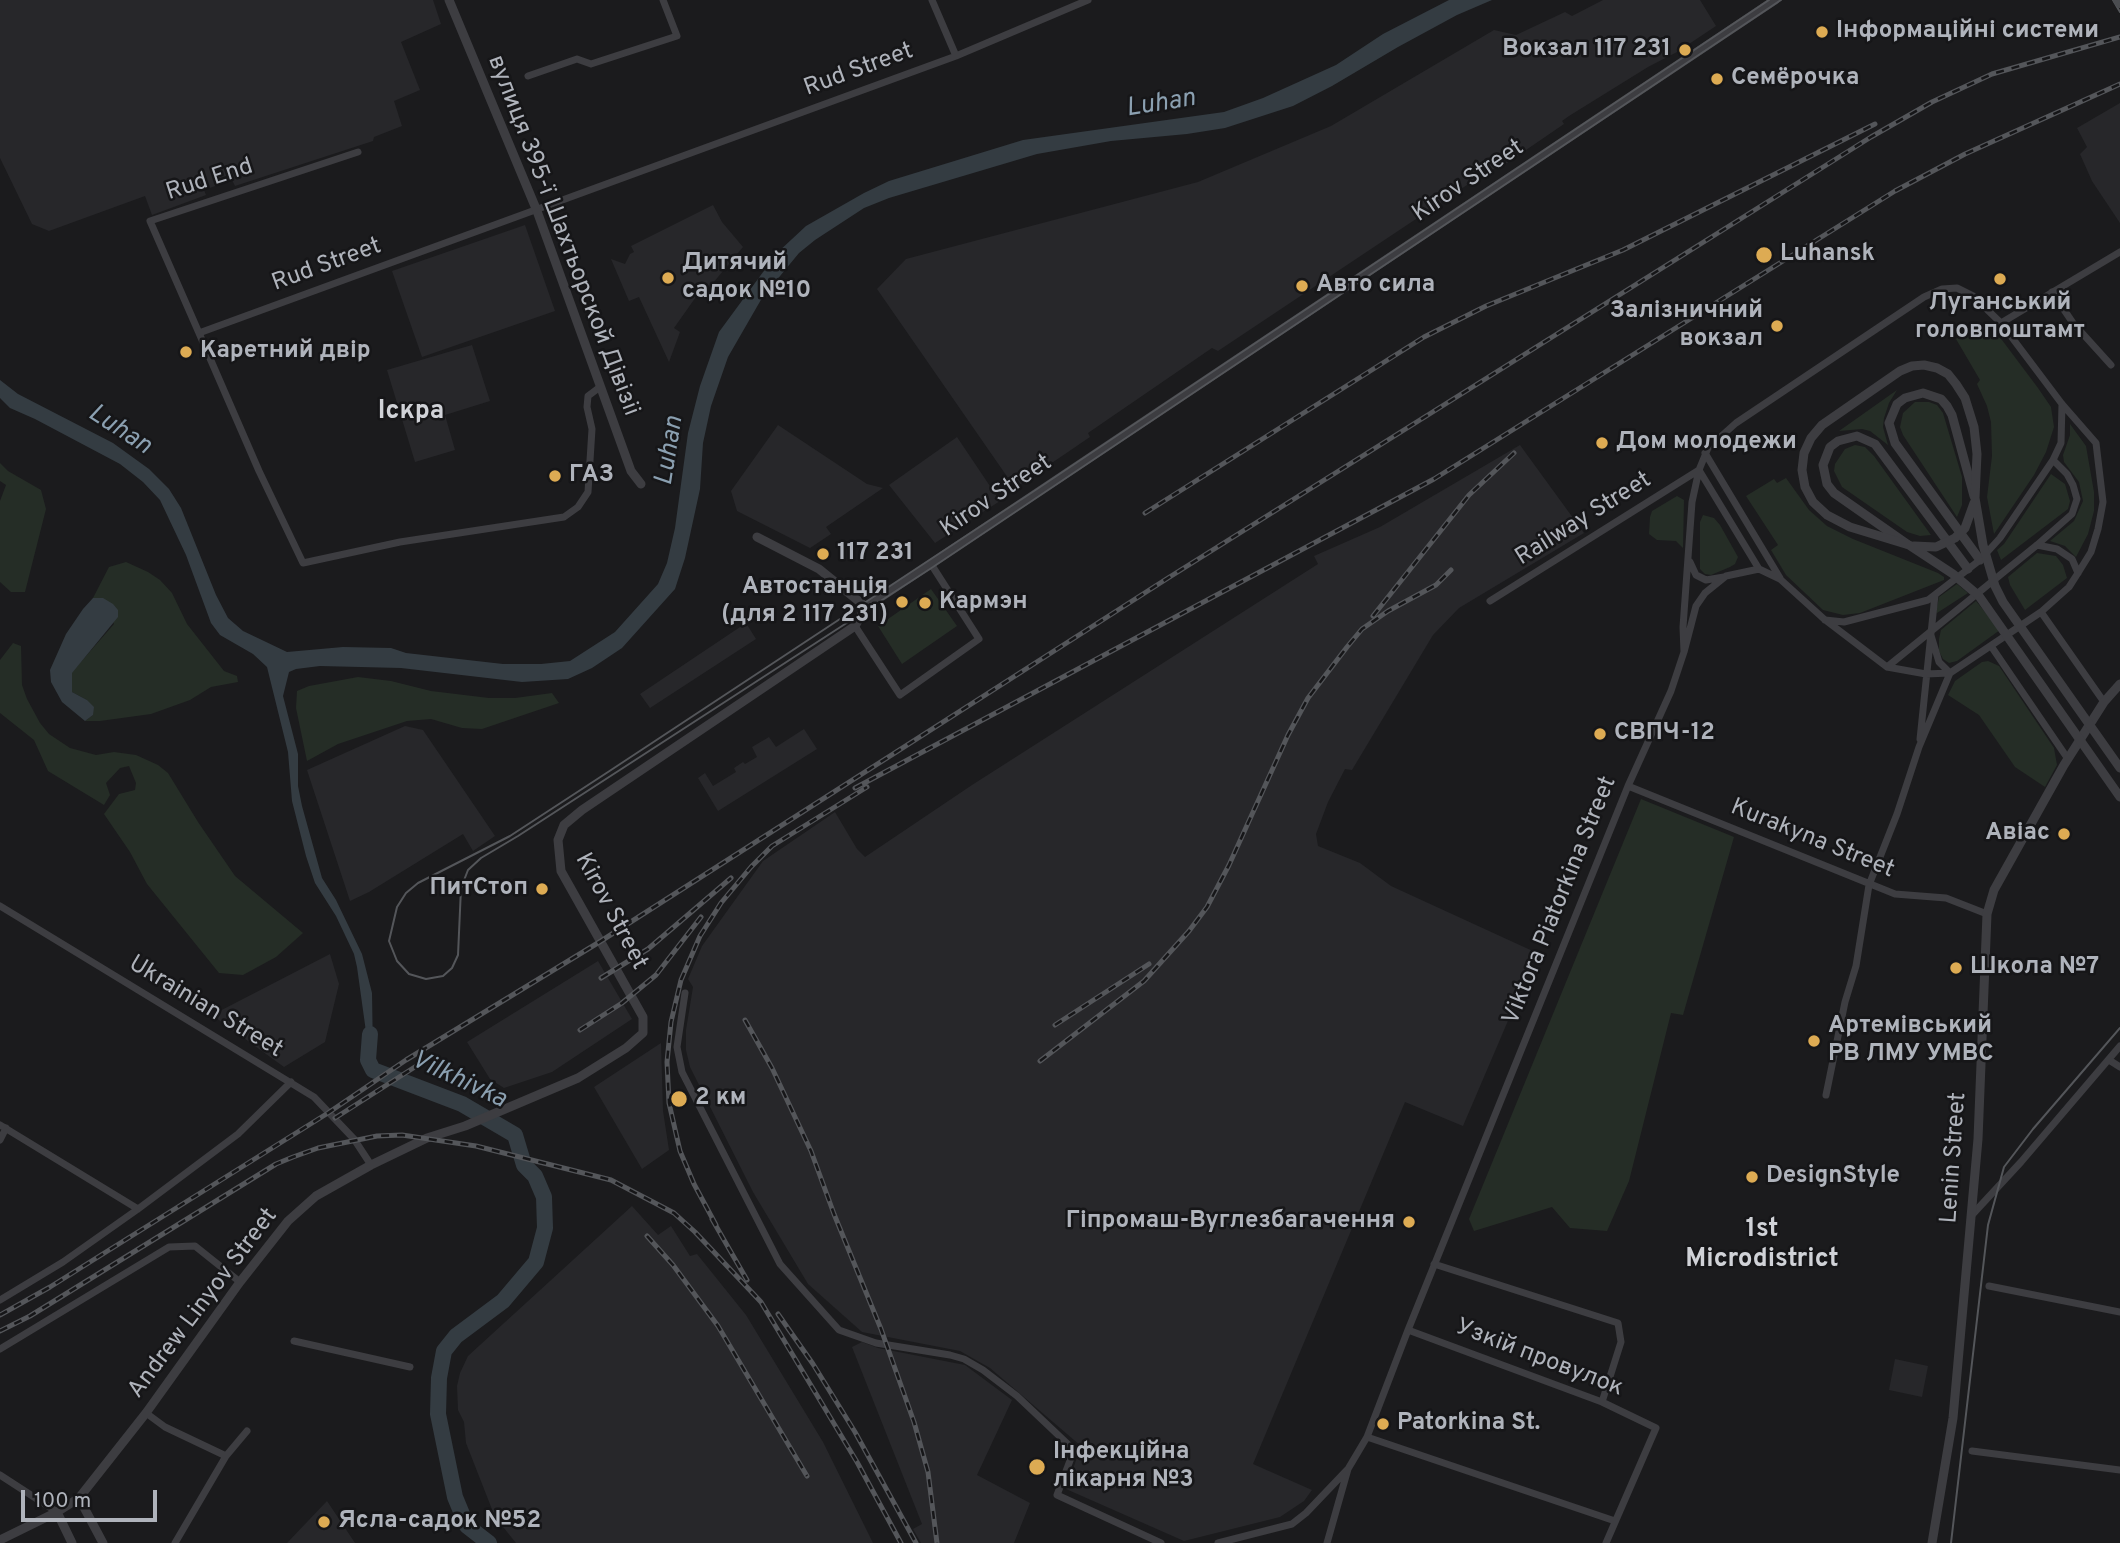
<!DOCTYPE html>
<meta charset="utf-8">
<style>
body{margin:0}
#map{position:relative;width:2120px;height:1543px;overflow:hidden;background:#1b1b1d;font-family:Overpass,sans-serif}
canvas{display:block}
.scale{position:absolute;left:21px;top:1490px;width:136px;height:32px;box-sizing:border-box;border:4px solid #afb3bb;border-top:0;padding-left:9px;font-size:21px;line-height:24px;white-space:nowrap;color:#afb3bb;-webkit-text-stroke:5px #161618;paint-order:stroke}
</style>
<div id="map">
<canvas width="2120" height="1543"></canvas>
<div class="scale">100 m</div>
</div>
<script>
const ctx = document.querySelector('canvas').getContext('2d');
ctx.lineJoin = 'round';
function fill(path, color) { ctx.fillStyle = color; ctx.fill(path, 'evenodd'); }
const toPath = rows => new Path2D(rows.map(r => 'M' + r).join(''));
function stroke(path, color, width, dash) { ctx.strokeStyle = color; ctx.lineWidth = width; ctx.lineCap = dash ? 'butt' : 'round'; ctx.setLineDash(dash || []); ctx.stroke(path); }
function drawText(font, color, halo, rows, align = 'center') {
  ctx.font = font + ' Overpass,sans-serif'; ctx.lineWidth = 5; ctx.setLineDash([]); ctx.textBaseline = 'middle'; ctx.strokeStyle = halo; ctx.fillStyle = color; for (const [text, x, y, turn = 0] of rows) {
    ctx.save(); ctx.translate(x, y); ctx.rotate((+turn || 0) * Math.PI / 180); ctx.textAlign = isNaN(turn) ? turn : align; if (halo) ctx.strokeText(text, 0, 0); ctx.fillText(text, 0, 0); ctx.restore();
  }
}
fill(toPath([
 [0,0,433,0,441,24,401,42,420,90,394,101,402,126,374,137,373,141,235,186,232,180,204,190,206,195,152,215,145,196,49,231,32,224,0,158],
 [1603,0,1700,0,1716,26,1677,52,1648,67,1569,116,1562,121,1564,124,1507,163,1485,173,1218,351,1212,348,1088,433,1090,437,1015,488,877,289,906,259,1198,182,1331,126,1494,30,1516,35,1565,12,1572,16],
 [2120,103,2120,223,2092,181,2080,154,2087,147,2077,128],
 [713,205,722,222,743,247,708,289,703,287,674,328,680,332,669,362,639,297,629,301,611,259,625,264,630,254,634,252,631,246],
 [525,225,555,311,422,357,392,271],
 [472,345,490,401,445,415,455,450,415,462,387,370],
 [778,425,867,484,883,488,826,527,831,534,810,548,737,511,731,491],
 [957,437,1000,501,935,543,889,485],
 [1520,445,1584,533,1459,608,1433,635,1352,770,1345,769,1328,802,1316,834,1318,846,1360,863,1391,886,1537,953,1463,1126,1405,1102,1253,1464,1312,1490,1304,1501,1280,1517,1184,1541,1066,1489,1081,1446,990,1368,960,1351,862,1332,808,1284,753,1192,690,1067,686,1050,686,1030,693,987,688,979,702,946,763,861,835,812,857,849,865,857,972,785,1318,564,1314,556,1380,527],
 [746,623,756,639,650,708,640,694],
 [405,726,423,730,495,836,473,851,463,834,369,892,350,901,307,770],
 [804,729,817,749,718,811,698,778,705,773,713,786,736,772,734,768,743,762,745,764,757,757,752,747,769,737,776,747],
 [330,954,339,984,325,1042,284,1067,212,1015],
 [598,961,632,1019,552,1072,504,1088,490,1079,467,1042],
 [661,1043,663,1111,669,1150,642,1169,594,1087],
 [632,1206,658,1235,671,1226,690,1256,697,1254,746,1315,823,1442,873,1543,516,1543,495,1517,466,1443,464,1422,458,1410,457,1386,460,1373,468,1356],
 [862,1342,878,1348,965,1365,1012,1400,977,1475,1030,1503,1014,1543,921,1543,913,1529,922,1524,852,1347],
 [1895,1359,1928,1366,1922,1397,1889,1390],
 [327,1501,355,1543,287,1543]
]), '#27272a');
fill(toPath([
 [1983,328,1992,331,2002,340,2038,388,2051,407,2054,427,2046,452,2034,475,1994,534,1987,497,1992,456,1991,422,1987,406,1977,384,1980,380,1956,339,1963,333],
 [1897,390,1889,403,1884,418,1883,427,1888,445,1870,431,1862,429,1839,431],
 [1915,402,1929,402,1937,405,1943,413,1962,477,1962,505,1957,517,1903,435,1900,427,1903,413],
 [2070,424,2086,446,2094,492,2094,511,2088,534,2076,557,2065,546,2050,541,2074,521,2083,501,2079,482,2064,462,2063,455,2070,435],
 [1855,445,1865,447,1874,456,1931,535,1920,536,1907,532,1842,487,1834,471,1835,464,1845,449],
 [0,463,8,471,41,490,46,509,25,592,11,592,0,582,0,501,6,485,0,481],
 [2051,474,2065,484,2070,501,2068,509,2001,560,1997,550,2004,544],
 [1786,478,1809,510,1827,526,1853,539,1938,573,1944,577,1944,580,1860,613,1843,615,1823,610,1786,575,1771,550,1778,545,1746,496,1774,479,1777,483],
 [1677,496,1684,500,1683,548,1676,541,1657,540,1649,534,1650,517,1652,511],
 [1703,515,1714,518,1720,525,1738,557,1735,564,1730,567,1711,575,1705,574,1700,569,1700,522],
 [2037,553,2056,556,2063,565,2067,578,2025,610,2010,585,2008,577],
 [126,562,148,572,160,580,172,593,187,624,224,671,237,676,238,682,211,687,190,700,151,714,100,721,85,721,93,715,87,700,72,692,72,672,114,624,103,599,93,598,109,567],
 [1957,584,1968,593,1937,613,1936,612,1939,597],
 [931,589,957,626,902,664,878,626],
 [1976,601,2000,630,1957,661,1949,663,1943,659,1939,651,1939,639,1941,630],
 [13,643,21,646,22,685,27,699,40,723,49,734,70,748,96,755,114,752,136,755,158,765,168,773,198,822,235,876,303,933,276,957,243,975,219,973,147,884,130,852,104,814,119,794,135,790,136,783,129,766,120,768,106,783,110,795,104,805,48,771,34,740,0,713,0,660],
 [1988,661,1999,666,2054,748,2057,765,2045,787,2015,767,1979,715,1948,695,1955,681,1982,662],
 [358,677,391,681,431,691,489,698,515,698,552,693,559,703,482,729,462,728,431,719,407,721,338,744,307,761,296,708,297,691,309,686],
 [1641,799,1734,837,1683,1015,1671,1013,1629,1181,1607,1231,1570,1228,1552,1207,1474,1231,1469,1219]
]), '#252d26');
fill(toPath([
 [1449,0,1492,0,1457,15,1398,47,1332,86,1293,106,1225,128,1187,134,1111,141,1037,154,889,198,864,208,815,240,799,253,762,298,728,357,711,406,703,443,700,489,685,558,675,589,622,648,592,668,568,679,522,682,401,668,320,666,296,669,289,672,283,696,298,754,298,786,302,806,322,878,336,900,362,954,372,993,373,1055,365,1053,367,1039,357,967,354,954,336,916,315,883,306,856,292,801,288,752,267,667,253,654,220,635,211,623,186,555,160,500,143,482,120,464,35,419,10,408,0,398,0,380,18,394,113,443,149,469,169,489,181,508,216,595,228,618,243,631,264,641,287,652,343,647,391,648,406,653,503,664,541,664,570,661,615,632,658,584,667,563,675,528,688,433,700,386,719,332,777,253,806,226,864,193,889,181,1023,140,1224,112,1263,98,1336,65,1383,34],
 [93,598,103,598,113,604,118,610,118,617,72,673,72,692,87,700,94,707,93,715,85,721,62,702,51,682,50,670,66,634,83,609]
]), '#343c42');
stroke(toPath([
 [370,1034,368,1060,373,1070,462,1104,515,1135,524,1165,535,1176,544,1197,545,1228,536,1262,503,1301,456,1336,444,1351,439,1378,438,1414,455,1497,467,1526,489,1543]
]), '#343c42', 16);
stroke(toPath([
 [932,0,956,56],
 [528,76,577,59,591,64,677,36,663,0],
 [2052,292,2073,323,2111,365],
 [2001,323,2120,252],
 [199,333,150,221,358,152],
 [600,387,588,396,587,407,592,429,588,492,578,507,564,517,400,542,303,563,259,471,199,333,956,56,1088,0],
 [1705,453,1780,578],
 [2037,545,2057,549,2072,559,2078,573],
 [1690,562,1696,575,1706,580,1724,577],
 [1490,601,1699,470,1759,569],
 [2041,612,2104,702],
 [1825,620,1844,622,1928,600,1980,560,2000,538,2053,460,2061,443,2062,404],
 [855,626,900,695,979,639,931,564],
 [1991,646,2068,759],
 [1887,667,2037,545,2072,514,2077,499,2073,485,2067,474,2053,460],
 [1920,739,1935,595],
 [1628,786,1895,894,1946,898,1987,914],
 [0,906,314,1097,354,1139,371,1165],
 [685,993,677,1047,682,1072,780,1264,839,1330,876,1343,950,1355,964,1359,983,1370,1017,1396,1074,1450,1057,1495,1161,1543],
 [2109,1060,2120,1067],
 [1826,1095,1845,1002,1856,966,1869,885,1897,814,1919,747,1950,673,1939,662,1930,632],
 [0,1125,138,1209],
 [0,1140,6,1128],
 [1971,1216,2021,1162,2120,1046],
 [1434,1264,1618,1323,1621,1342,1602,1402],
 [1989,1286,2120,1312],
 [0,1300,63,1262,138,1209,238,1134,291,1082],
 [1408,1330,1602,1402,1656,1428,1606,1543],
 [294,1341,410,1367],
 [0,1349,169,1247,195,1246,240,1282],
 [146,1413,165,1427,226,1456],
 [1367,1437,1615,1521],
 [1972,1451,2120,1470],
 [0,1475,57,1512],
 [175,1543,226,1456,247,1431],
 [1218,1543,1292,1524,1306,1513,1347,1470],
 [1327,1543,1348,1469,1367,1437,1408,1330,1628,786,1671,691,1684,652,1683,627,1692,502,1699,470,1708,448,1736,423,1924,297,1942,289,1957,288,1973,296,2001,323,2062,404,2096,443,2103,502,2098,529,2091,552,2078,573,2069,587,2041,612,1950,673,1926,674,1887,667,1824,619,1780,579,1759,569,1726,576,1705,593,1696,606,1684,652]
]), '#3d3d41', 7);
stroke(toPath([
 [449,0,537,211,631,471,641,484],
 [1974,496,1952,415,1947,406,1941,399,1923,393,1905,398,1897,404,1889,423,1895,443,1980,560],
 [757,537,819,569,866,607],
 [1907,544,1834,493,1827,484,1823,465,1830,447,1838,441,1857,436,1875,444,1968,569],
 [79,1498,103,1543],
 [57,1512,72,1543],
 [0,1540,57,1512,79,1498,146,1413,240,1282,288,1221,316,1196,371,1165,427,1138,465,1126,578,1078,626,1048,643,1033,643,1017,561,871,558,840,564,825,582,810,855,626,866,607,1775,0],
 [1932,1543,1953,1418,1978,1139,1987,914,1994,890,2064,765,2104,702,2120,684]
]), '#3d3d41', 9);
stroke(toPath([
 [1769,0,1034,491,608,772,510,836,418,883,406,893,397,907,389,941,397,961,409,974,426,979,443,976,452,968,458,955,461,888,468,870,481,858,518,836,933,567,1781,0],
 [2113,0,2120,12],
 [1951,1543,1988,1225,2004,1167,2033,1129,2120,1028]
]), '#54565a', 2);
const rail = toPath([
 [1145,513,1424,337,1486,306,1623,250,1875,124],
 [1373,616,1469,495,1514,453],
 [855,788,1434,479,1895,191,1965,154,2120,84],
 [601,978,648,949,731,878],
 [745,1020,772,1068,811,1151,834,1214,881,1329,914,1422,928,1472,937,1543],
 [1055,1025,1149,964],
 [580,1030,622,1003,656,975,701,917],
 [1040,1061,1144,981,1189,931,1207,907,1229,865,1288,735,1308,698,1347,647,1362,629,1388,611,1436,585,1451,570],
 [335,1118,432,1056],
 [712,1219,747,1280],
 [716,1225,694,1184,680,1151,669,1103,667,1062,671,1022,681,980,700,936,721,903,751,867,772,846,867,787],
 [647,1236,673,1265,718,1326,807,1476],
 [778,1314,813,1364,855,1432,916,1543],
 [0,1315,50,1287,328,1113,406,1060,601,941,1168,578,1871,137,1932,102,1992,74,2120,37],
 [0,1331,30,1316,276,1164,293,1157,318,1148,377,1136,402,1135,476,1146,611,1180,674,1213,695,1232,761,1302,857,1462,901,1543]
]);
stroke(rail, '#54565a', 5);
stroke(rail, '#161618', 2.5, [8]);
stroke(toPath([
 [1914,546,1936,547,1955,538,1965,528,1974,503],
 [2120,768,2003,602,1995,586,1983,545,1975,498,1977,454,1974,427,1965,398,1956,384,1948,374,1937,368,1924,365,1912,366,1900,371,1822,425,1811,438,1804,453,1802,470,1805,487,1813,502,1827,515,1850,527,1909,545,1953,574,1979,596,2120,797]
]), '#3d3d41', 9);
stroke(toPath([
 [2118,0,2120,3]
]), '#4b4d51', 10);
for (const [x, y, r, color] of [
 [1822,32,7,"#ddab53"],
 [1685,50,7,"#ddab53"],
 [1717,79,7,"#ddab53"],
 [1764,255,9,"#ddab53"],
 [668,278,7,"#ddab53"],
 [2000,279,7,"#ddab53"],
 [1302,286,7,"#ddab53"],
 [1777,326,7,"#ddab53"],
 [186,352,7,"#ddab53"],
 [1602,443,7,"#ddab53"],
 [555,476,7,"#ddab53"],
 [823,554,7,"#ddab53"],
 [902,602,7,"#ddab53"],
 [925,603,7,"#ddab53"],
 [1600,734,7,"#ddab53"],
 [2064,834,7,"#ddab53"],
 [542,889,7,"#ddab53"],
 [1956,968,7,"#ddab53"],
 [1814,1041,7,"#ddab53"],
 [679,1099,9,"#ddab53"],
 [1752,1177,7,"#ddab53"],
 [1409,1222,7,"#ddab53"],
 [1383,1424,7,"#ddab53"],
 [1037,1467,9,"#ddab53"],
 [324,1522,7,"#ddab53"]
]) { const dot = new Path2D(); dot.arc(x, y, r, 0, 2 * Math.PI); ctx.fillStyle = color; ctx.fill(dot); stroke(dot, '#161618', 2.5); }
drawText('bold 24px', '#afb3bb', '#161618', [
 ["Інформаційні системи",1836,32],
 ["Вокзал 117 231",1671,50,"right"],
 ["Семёрочка",1731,79],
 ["Luhansk",1780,255],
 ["Дитячий",682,264],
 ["садок №10",682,292],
 ["Авто сила",1316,286],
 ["Луганський",2000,304,"center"],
 ["головпоштамт",2000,332,"center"],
 ["Залізничний",1763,312,"right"],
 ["вокзал",1763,340,"right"],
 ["Каретний двір",200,352],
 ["Дом молодежи",1616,443],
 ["ГАЗ",569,476],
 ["117 231",837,554],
 ["Автостанція",888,588,"right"],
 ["(для 2 117 231)",888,616,"right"],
 ["Кармэн",939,603],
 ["СВПЧ-12",1614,734],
 ["Авіас",2050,834,"right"],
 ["ПитСтоп",528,889,"right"],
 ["Школа №7",1970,968],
 ["Артемівський",1828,1027],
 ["РВ ЛМУ УМВС",1828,1055],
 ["2 км",695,1099],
 ["DesignStyle",1766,1177],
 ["Гіпромаш-Вуглезбагачення",1395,1222,"right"],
 ["Patorkina St.",1397,1424],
 ["Інфекційна",1053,1453],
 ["лікарня №3",1053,1481],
 ["Ясла-садок №52",338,1522]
], 'left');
drawText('24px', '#afb3bb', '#161618', [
 ["Rud Street",859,71,-20],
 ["Rud End",210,181,-18],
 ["Kirov Street",1469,182,-34],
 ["вулиця 395-ї Шахтьорской Дівізіі",562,236,69],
 ["Rud Street",327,266,-20],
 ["Kirov Street",997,497,-34],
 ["Railway Street",1584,520,-32],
 ["Kurakyna Street",1812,840,22],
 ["Viktora Piatorkina Street",1561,901,-68],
 ["Kirov Street",610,912,62],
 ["Ukrainian Street",205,1008,31],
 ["Lenin Street",1955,1158,-86],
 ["Andrew Linyov Street",204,1304,-53],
 ["Узкій провулок",1539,1359,21]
]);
drawText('italic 26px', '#8ba0b1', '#161618', [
 ["Luhan",1161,105,-9],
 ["Luhan",119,431,33],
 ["Luhan",671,451,-81],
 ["Vilkhivka",458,1081,25]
]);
drawText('bold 26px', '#d0d2d7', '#161618', [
 ["Іскра",411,413],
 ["1st",1762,1231],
 ["Microdistrict",1762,1261]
]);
</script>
